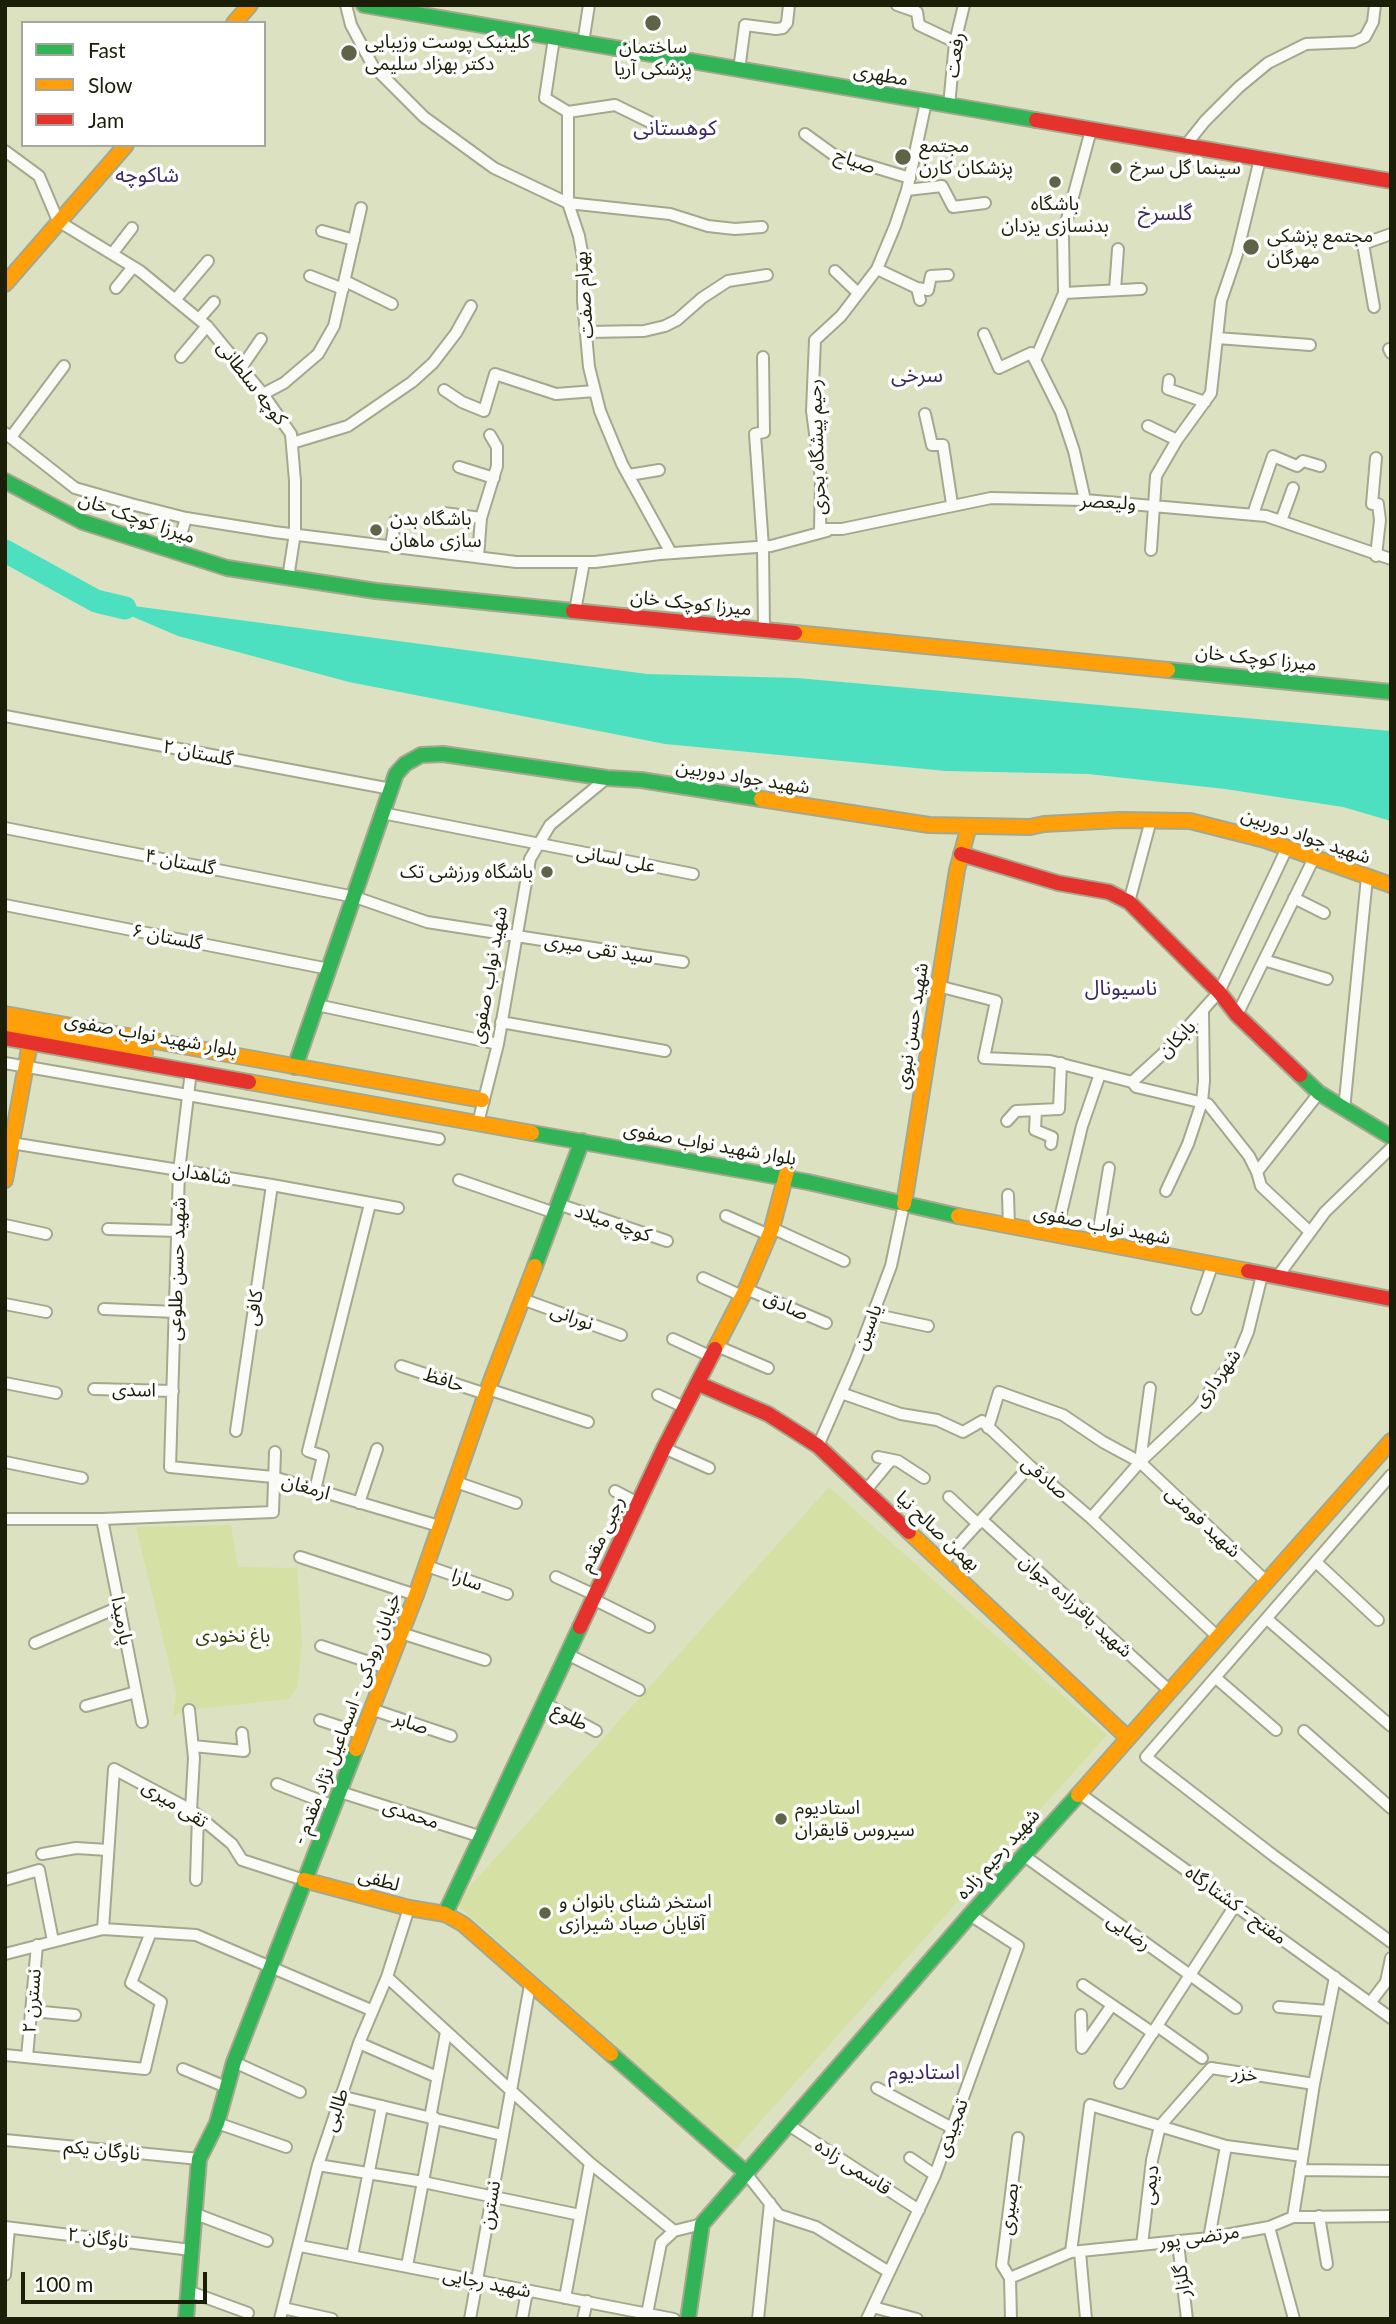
<!DOCTYPE html>
<meta charset="utf-8">
<style>
body{margin:0}
#map{position:relative;width:1396px;height:2324px;overflow:hidden;background:#dce2c1;font-family:Lato,sans-serif}
canvas{display:block}
.frame{position:absolute;inset:0;border:7px solid #1b1f07;pointer-events:none}
.legend{position:absolute;left:21px;top:21px;width:245px;height:126px;box-sizing:border-box;background:#fff;border:2px solid #a4a59c;margin:0;padding:9px 12px;list-style:none;font-size:21px;color:#1b1f07}
.legend li{display:flex;align-items:center;gap:14px;height:35px}
.legend b{width:35px;border:2px solid #a4a59c}
.scale{position:absolute;left:21px;top:2272px;width:186px;height:32px;box-sizing:border-box;border:4px solid #1b1f07;border-top:0;padding-left:9px;font-size:21px;line-height:24px;white-space:nowrap;color:#1b1f07;-webkit-text-stroke:5px #fff;paint-order:stroke}
</style>
<div id="map">
<canvas width="1396" height="2324"></canvas>
<div class="frame"></div>
<ul class="legend">
<li><b style="height:9px;background:#30b455"></b>Fast</li>
<li><b style="height:9px;background:#ff9f0a"></b>Slow</li>
<li><b style="height:9px;background:#e5322d"></b>Jam</li>
</ul>
<div class="scale">100 m</div>
</div>
<script>
const ctx = document.querySelector('canvas').getContext('2d');
ctx.lineJoin = 'round';
function fill(path, color) { ctx.fillStyle = color; ctx.fill(path, 'evenodd'); }
const toPath = rows => new Path2D(rows.map(r => 'M' + r).join(''));
function stroke(path, color, width, dash) { ctx.strokeStyle = color; ctx.lineWidth = width; ctx.lineCap = dash ? 'butt' : 'round'; ctx.setLineDash(dash || []); ctx.stroke(path); }
function drawText(font, color, halo, rows, align = 'center') {
  ctx.font = font + ' Lato,"Noto Sans Arabic",sans-serif'; ctx.lineWidth = 7; ctx.setLineDash([]); ctx.textBaseline = 'middle'; ctx.strokeStyle = halo; ctx.fillStyle = color; for (const [text, x, y, turn = 0] of rows) {
    ctx.save(); ctx.translate(x, y); ctx.rotate((+turn || 0) * Math.PI / 180); ctx.textAlign = isNaN(turn) ? turn : align; if (halo) ctx.strokeText(text, 0, 0); ctx.fillText(text, 0, 0); ctx.restore();
  }
}
fill(toPath([
 [829,1487,1107,1735,734,2151,455,1903],
 [231,1525,238,1567,297,1568,302,1644,297,1687,289,1699,189,1710,173,1716,176,1693,136,1527]
]), '#d5e0a4');
fill(toPath([
 [96,601,647,674,797,678,1391,731,1391,821,1343,807,1225,789,1088,774,946,771,665,744,349,682,178,636]
]), '#4de0c0');
stroke(toPath([
 [5,551,96,601,125,608]
]), '#4de0c0', 23);
const street = toPath([
 [346,5,351,25,373,66,424,117,494,168,568,203,579,236,583,258,583,301,589,367,600,411,622,464,671,553],
 [897,5,917,12,919,25,955,42],
 [554,38,545,98,568,112,568,203,670,214,708,226,735,229,762,227],
 [583,43,589,5],
 [739,70,745,25,776,29,783,28,787,23,789,5],
 [926,102,907,190,895,226,877,269,841,316,815,340,812,411,821,479,820,529,842,529,991,498,1085,500,1266,516,1391,559],
 [949,106,955,42,964,5],
 [568,112,615,105,664,129],
 [805,134,834,155,910,178],
 [1185,146,1205,121,1239,87,1268,63,1306,44,1354,42,1365,37,1373,22,1375,5],
 [5,151,39,176,58,221,140,271,207,326,263,394,291,434,295,481,295,533,288,578],
 [907,190,942,186,953,207,985,203],
 [322,231,354,240],
 [112,254,132,228],
 [877,269,917,288,920,300],
 [835,271,858,293],
 [310,276,343,289],
 [345,281,392,304],
 [116,288,133,267],
 [917,288,928,290,931,276,948,275],
 [1115,290,1118,249],
 [1064,293,1141,289],
 [175,300,208,261],
 [1374,307,1363,244,1391,234],
 [199,319,214,302],
 [587,332,644,331,665,326,677,320,702,298,728,281,767,275],
 [984,334,999,368,1031,353,1035,360],
 [1217,338,1310,345],
 [1389,349,1391,353],
 [181,357,207,326],
 [763,357,764,432,755,434,763,547,764,629],
 [241,368,261,339],
 [1169,380,1168,389,1205,402],
 [444,390,462,402,484,411,495,374,556,394,595,391],
 [263,394,284,383,318,354,334,326,361,208],
 [925,414,932,445,943,445,952,504],
 [1148,426,1177,440],
 [5,433,75,488,131,504,186,518,274,532,516,562,595,562,660,554,771,546,827,531],
 [11,437,64,366],
 [292,443,348,426,412,382,433,363,456,333,471,306],
 [459,467,494,478],
 [629,475,659,470],
 [1085,500,1074,451,1061,412,1035,360,1064,293,1063,234,1091,130],
 [444,513,481,518],
 [1253,514,1273,456,1297,466,1303,461,1320,466],
 [1281,521,1293,488],
 [391,546,395,521],
 [1151,550,1156,476,1177,440,1211,393,1221,301,1237,254,1260,159],
 [176,552,186,518],
 [1376,556,1380,520,1378,504,1372,504,1376,458],
 [478,557,481,518,497,466,497,447,490,435],
 [575,611,584,562],
 [5,716,391,789],
 [382,813,693,874],
 [5,828,355,897,427,922,683,962],
 [1294,898,1324,913],
 [1129,902,1151,820],
 [5,905,329,969],
 [1264,960,1327,979],
 [938,986,996,1001,984,1058,1050,1061,1132,1082,1136,1087,1208,1104,1249,1156,1257,1172,1261,1186,1310,1232],
 [317,1005,498,1044],
 [1237,1015,1314,858],
 [501,1022,665,1051],
 [5,1063,439,1139],
 [191,1071,179,1171,170,1467,273,1477,439,1526],
 [1132,1082,1167,1050,1219,992,1287,848],
 [1036,1110,1035,1130,1052,1137,1051,1144],
 [1344,1110,1367,877],
 [1007,1121,1016,1111,1059,1109,1061,1063],
 [478,1123,498,1044,530,859,550,825,607,778],
 [5,1142,272,1185,398,1208],
 [1257,1172,1319,1093],
 [459,1180,555,1213],
 [1166,1191,1188,1144,1202,1102,1204,1081,1203,1011],
 [1008,1195,1009,1227],
 [558,1204,667,1241],
 [726,1216,769,1235],
 [5,1225,46,1234],
 [772,1228,844,1261],
 [108,1229,178,1231],
 [1056,1234,1082,1126,1100,1074],
 [1097,1241,1109,1168],
 [1278,1276,1325,1212,1391,1148],
 [703,1278,742,1296],
 [746,1289,826,1323],
 [522,1299,621,1335],
 [5,1304,46,1312],
 [104,1309,176,1312],
 [1197,1309,1212,1266],
 [872,1314,928,1326],
 [673,1339,712,1357],
 [717,1346,768,1368],
 [401,1366,486,1394],
 [5,1383,56,1393],
 [94,1389,173,1391],
 [488,1389,588,1422],
 [841,1393,901,1414,937,1420,963,1432,982,1421,1030,1466,1091,1518,1218,1637],
 [658,1395,686,1408],
 [988,1428,999,1392,1063,1415,1103,1442,1140,1462,1267,1582],
 [236,1431,272,1185],
 [818,1446,856,1359,891,1266,904,1204],
 [664,1448,709,1468],
 [878,1457,898,1461,924,1478],
 [5,1462,82,1478],
 [1140,1462,1150,1388],
 [1391,1475,1146,1757,1274,1856,1391,1942],
 [456,1482,516,1503],
 [315,1490,323,1456,308,1451,370,1204],
 [866,1490,891,1460],
 [615,1491,638,1503],
 [949,1497,978,1524],
 [359,1503,377,1449],
 [1091,1518,1140,1462,1198,1407,1240,1351,1248,1332,1262,1275],
 [5,1519,102,1519,273,1512,275,1452],
 [102,1519,142,1722],
 [982,1520,1171,1692],
 [300,1557,416,1595],
 [943,1562,1030,1466],
 [1316,1562,1378,1620],
 [427,1566,507,1594],
 [556,1577,595,1595],
 [593,1599,649,1627],
 [1267,1619,1391,1726],
 [401,1633,485,1660],
 [35,1643,119,1607],
 [321,1646,387,1668],
 [567,1654,639,1690],
 [1216,1678,1276,1730],
 [544,1703,596,1731],
 [86,1706,136,1692],
 [371,1709,451,1736],
 [189,1710,194,1758,191,1810],
 [320,1720,362,1734],
 [1304,1731,1391,1808],
 [193,1746,244,1751,242,1733],
 [277,1784,334,1806],
 [340,1792,482,1837],
 [1079,1793,1391,2018],
 [42,1854,76,1848,108,1850],
 [1023,1855,1236,2008],
 [5,1880,39,1870,53,1941],
 [196,1880,198,1815],
 [103,1929,114,1769,191,1810,232,1844,242,1860,304,1880],
 [5,1954,103,1929,196,1935,371,2010],
 [387,1977,590,2163,674,2231],
 [1083,1985,1153,2033],
 [1370,2003,1386,1982,1391,1958],
 [1279,2007,1328,2011],
 [32,2011,75,2015],
 [1081,2015,1082,2048,1112,2005],
 [1157,2026,1202,2058],
 [359,2043,437,2077],
 [5,2055,145,2069,161,2002,131,1983,151,1932],
 [27,2057,37,1945],
 [234,2062,300,2092],
 [183,2069,226,2087],
 [1120,2083,1236,1904],
 [877,2088,952,2128],
 [340,2096,502,2135],
 [430,2118,446,2032],
 [217,2123,286,2147],
 [787,2124,919,2210],
 [5,2140,199,2159],
 [910,2158,935,2175],
 [318,2165,423,2182,580,2215],
 [1300,2170,1391,2171],
 [745,2172,779,2215,816,2227,889,2272],
 [193,2213,267,2241],
 [1319,2216,1327,2264],
 [1293,2217,1314,2084,1335,1977],
 [5,2227,191,2250],
 [1269,2227,1294,2319],
 [674,2231,702,2224],
 [1209,2238,1226,2146],
 [1178,2243,1187,2319],
 [1142,2245,1152,2160,1160,2126,1211,2068,1314,2084],
 [300,2246,674,2319],
 [1071,2252,1090,2105,1226,2146,1302,2156],
 [1080,2252,1086,2319],
 [352,2256,382,2106],
 [407,2266,435,2118],
 [5,2275,9,2228],
 [1010,2278,1071,2252,1209,2238,1269,2227,1293,2217,1391,2216],
 [1010,2278,1002,2265,1018,2138],
 [1010,2278,1011,2319],
 [188,2291,248,2313],
 [565,2298,590,2163],
 [873,2307,917,2319],
 [283,2308,332,2319],
 [280,2319,318,2165,359,2043,387,1977,409,1908],
 [470,2319,530,1985],
 [522,2319,527,2291],
 [583,2319,587,2301],
 [646,2319,661,2243,674,2231],
 [758,2319,770,2203],
 [867,2319,935,2175,1018,1946,970,1915]
]);
const fast = toPath([
 [364,5,1036,120],
 [5,481,83,522,227,568,376,591,573,611],
 [1168,670,1391,692],
 [295,1067,396,774,405,764,421,755,443,754,607,778,641,780,761,799],
 [1300,1075,1319,1093,1391,1137],
 [532,1133,808,1182,958,1216],
 [535,1266,582,1141],
 [445,1914,580,1627],
 [611,2054,745,2172],
 [186,2319,199,2159,217,2123,234,2062,356,1749],
 [688,2319,702,2224,970,1915,1078,1795]
]);
const slow = toPath([
 [234,23,250,5],
 [5,284,126,145],
 [795,633,1168,670],
 [761,799,929,825,1030,827,1044,824,1119,820,1190,821,1265,840,1391,885],
 [5,1014,482,1100],
 [5,1028,145,1053],
 [249,1082,532,1133],
 [5,1180,30,1043],
 [904,1204,957,870,969,826],
 [958,1216,1248,1271],
 [715,1349,746,1289,772,1228,787,1171],
 [909,1532,1128,1738],
 [356,1749,416,1595,486,1394,535,1266],
 [1078,1795,1391,1441],
 [304,1880,409,1908,445,1914,463,1924,611,2054]
]);
const jam = toPath([
 [1036,120,1391,181],
 [573,611,795,633],
 [961,854,1058,883,1109,892,1129,902,1219,992,1237,1015,1300,1075],
 [5,1038,249,1082],
 [1248,1271,1391,1299],
 [699,1384,768,1414,818,1446,909,1532],
 [580,1627,664,1448,715,1349]
]);
stroke(street, '#a3a88e', 14);
stroke(fast, '#a3a88e', 18);
stroke(slow, '#a3a88e', 18);
stroke(jam, '#a3a88e', 18);
stroke(street, '#fafbf6', 10);
stroke(fast, '#30b455', 14);
stroke(slow, '#ff9f0a', 14);
stroke(jam, '#e5322d', 14);
for (const [x, y, r, color] of [
 [653,23,9,"#5f6348"],
 [349,53,9,"#5f6348"],
 [903,157,9,"#5f6348"],
 [1116,168,7,"#5f6348"],
 [1055,182,7,"#5f6348"],
 [1251,247,9,"#5f6348"],
 [376,530,7,"#5f6348"],
 [547,872,7,"#5f6348"],
 [781,1819,7,"#5f6348"],
 [545,1913,7,"#5f6348"]
]) { const dot = new Path2D(); dot.arc(x, y, r, 0, 2 * Math.PI); ctx.fillStyle = color; ctx.fill(dot); stroke(dot, '#fff', 2.5); }
drawText('19px', '#1b1f07', '#fff', [
 ["کلینیک پوست وزیبایی",365,42],
 ["دکتر بهزاد سلیمی",365,64],
 ["ساختمان",653,47,"center"],
 ["پزشکی آریا",653,69,"center"],
 ["مجتمع",919,146],
 ["پزشکان کارن",919,168],
 ["سینما گل سرخ",1130,168],
 ["باشگاه",1055,204,"center"],
 ["بدنسازی یزدان",1055,226,"center"],
 ["مجتمع پزشکی",1267,236],
 ["مهرگان",1267,258],
 ["باشگاه بدن",390,519],
 ["سازی ماهان",390,541],
 ["باشگاه ورزشی تک",533,872,"right"],
 ["استادیوم",795,1808],
 ["سیروس قایقران",795,1830],
 ["استخر شنای بانوان و",559,1902],
 ["آقایان صیاد شیرازی",559,1924]
], 'left');
drawText('19px', '#1b1f07', '#fff', [
 ["رفعت",955,55,-82],
 ["مطهری",881,75,10],
 ["صیاح",855,161,20],
 ["بهرام صفت",584,295,-94],
 ["کوچه سلطانی",252,383,52],
 ["رحیم پیشگاه بحری",817,447,-92],
 ["ولیعصر",1108,502,3],
 ["میرزا کوچک خان",137,518,19],
 ["میرزا کوچک خان",691,603,6],
 ["میرزا کوچک خان",1256,658,6],
 ["گلستان ۲",198,753,11],
 ["شهید جواد دوربین",743,777,9],
 ["شهید جواد دوربین",1306,836,19],
 ["علی لسانی",616,859,11],
 ["گلستان ۴",180,862,11],
 ["گلستان ۶",167,937,11],
 ["سید تقی میری",599,949,9],
 ["شهید نواب صفوی",489,975,-80],
 ["شهید حسن نبوی",912,1026,-81],
 ["بلوار شهید نواب صفوی",151,1035,10],
 ["بابکان",1177,1039,-45],
 ["بلوار شهید نواب صفوی",710,1144,10],
 ["شاهدان",202,1174,9],
 ["کوچه میلاد",613,1223,19],
 ["شهید نواب صفوی",1102,1225,11],
 ["شهید حسن طلوعی",177,1269,-88],
 ["صادق",786,1306,23],
 ["کافی",254,1308,-82],
 ["نورانی",572,1317,20],
 ["یاسین",868,1327,-69],
 ["شهرداری",1217,1378,-54],
 ["حافظ",444,1380,18],
 ["اسدی",134,1390,1],
 ["صادقی",1045,1478,40],
 ["ارمغان",306,1487,16],
 ["شهید فومنی",1203,1522,43],
 ["بهمن صالح نیا",938,1531,43],
 ["رجبی مقدم",602,1534,-65],
 ["سارا",467,1580,19],
 ["شهید باقرزاده جوان",1076,1606,42],
 ["پارمیدا",122,1621,79],
 ["طلوع",570,1717,28],
 ["- خیابان رودکی - اسماعیل نژاد مقدم",347,1719,-69],
 ["صابر",411,1723,18],
 ["تقی میری",175,1804,32],
 ["محمدی",411,1814,18],
 ["شهید رحیم زاده",998,1854,-48],
 ["لطفی",379,1880,15],
 ["مفتح - کشتارگاه",1236,1905,36],
 ["رضایی",1129,1932,36],
 ["نسترن ۲",32,2001,-85],
 ["خزر",1245,2074,9],
 ["طالبی",336,2110,-72],
 ["تمجیدی",952,2128,-70],
 ["ناوگان یکم",102,2150,6],
 ["قاسمی زاده",853,2167,33],
 ["دیمی",1150,2185,-83],
 ["نسترن",490,2205,-80],
 ["بصیری",1009,2209,-83],
 ["مرتضی پور",1199,2237,-8],
 ["ناوگان ۲",98,2238,7],
 ["گلزار",1182,2281,-97],
 ["شهید رجایی",487,2283,11]
]);
drawText('19px', '#333a06', '#fff', [
 ["باغ نخودی",233,1636]
]);
drawText('21px', '#3d2863', '#fff', [
 ["کوهستانی",675,128],
 ["شاکوچه",147,175],
 ["گلسرخ",1165,213],
 ["سرخی",917,375],
 ["ناسیونال",1121,988],
 ["استادیوم",924,2072]
]);
</script>
